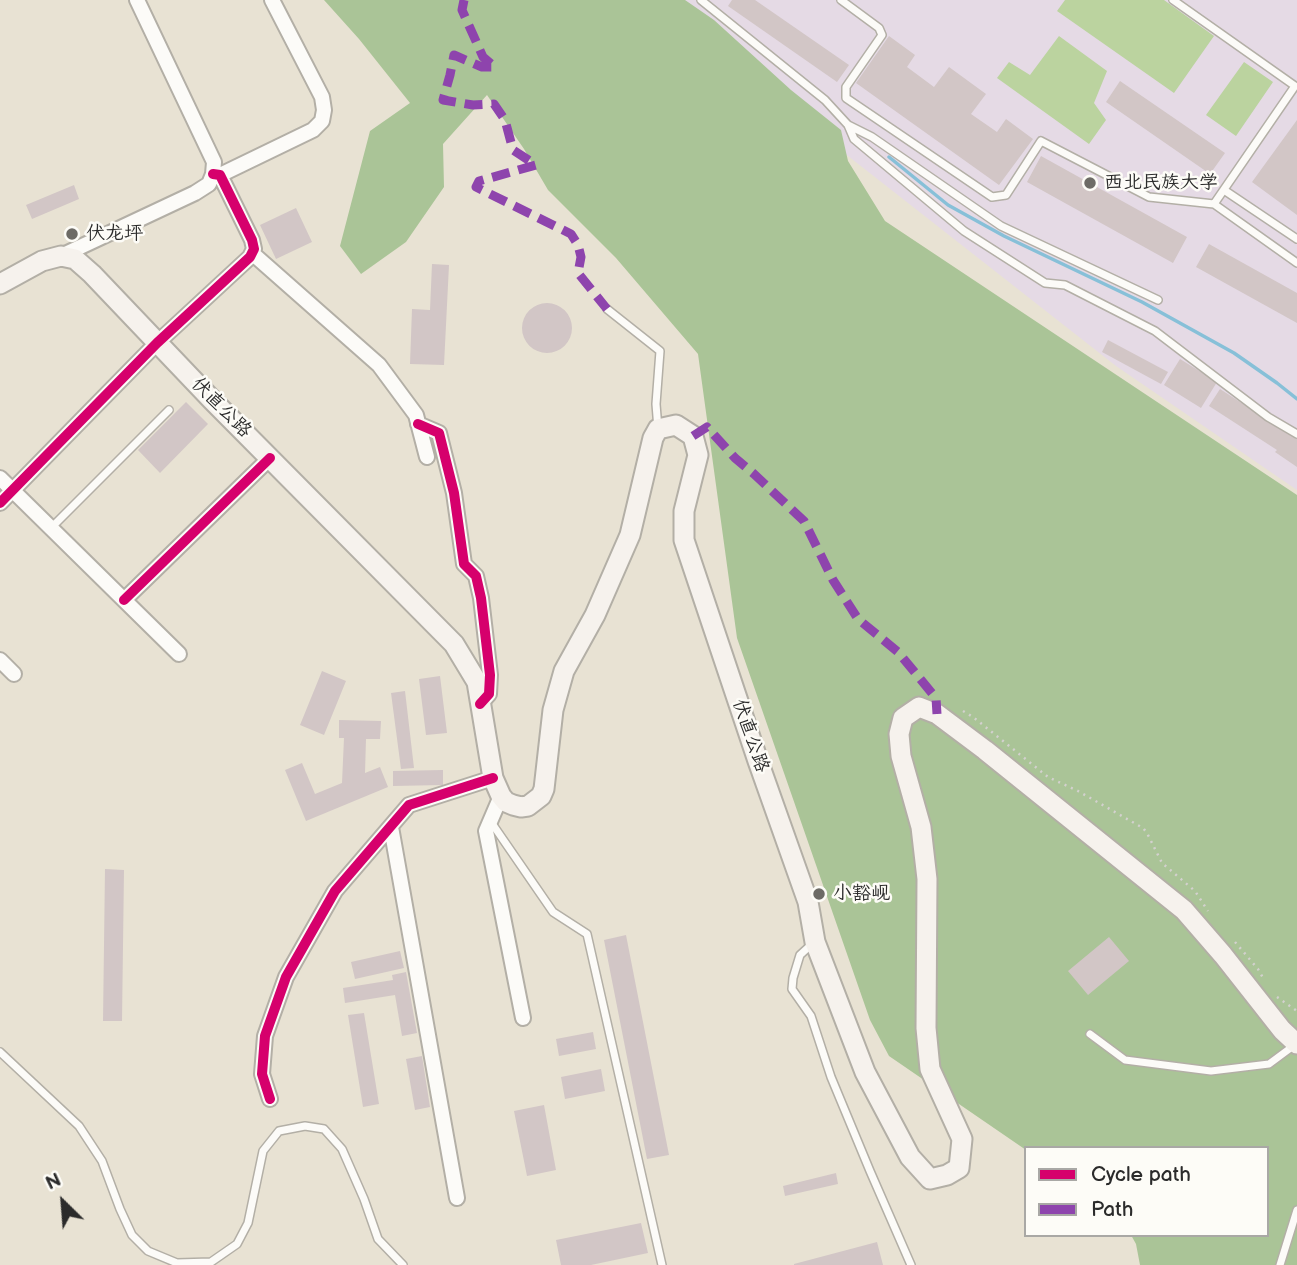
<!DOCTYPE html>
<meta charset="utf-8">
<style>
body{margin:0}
#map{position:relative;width:1297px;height:1265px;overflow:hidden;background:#e8e2d3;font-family:"Balsamiq Sans",sans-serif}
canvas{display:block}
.legend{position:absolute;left:1024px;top:1146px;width:245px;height:91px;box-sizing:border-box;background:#fdfcf7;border:2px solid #a9a8a5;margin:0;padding:9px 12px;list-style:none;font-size:21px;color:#2b2b2b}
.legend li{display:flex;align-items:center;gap:14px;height:35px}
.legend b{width:35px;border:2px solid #a9a8a5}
.north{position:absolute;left:28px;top:1167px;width:70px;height:70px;-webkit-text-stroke:5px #fdfcf7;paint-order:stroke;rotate:335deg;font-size:19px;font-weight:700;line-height:28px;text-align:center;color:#2b2b2b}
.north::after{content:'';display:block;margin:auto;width:24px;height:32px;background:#2b2b2b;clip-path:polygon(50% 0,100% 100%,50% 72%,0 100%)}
</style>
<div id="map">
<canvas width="1297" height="1265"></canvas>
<ul class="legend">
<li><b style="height:9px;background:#d6006c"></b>Cycle path</li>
<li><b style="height:9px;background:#8e44ad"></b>Path</li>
</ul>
<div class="north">N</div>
</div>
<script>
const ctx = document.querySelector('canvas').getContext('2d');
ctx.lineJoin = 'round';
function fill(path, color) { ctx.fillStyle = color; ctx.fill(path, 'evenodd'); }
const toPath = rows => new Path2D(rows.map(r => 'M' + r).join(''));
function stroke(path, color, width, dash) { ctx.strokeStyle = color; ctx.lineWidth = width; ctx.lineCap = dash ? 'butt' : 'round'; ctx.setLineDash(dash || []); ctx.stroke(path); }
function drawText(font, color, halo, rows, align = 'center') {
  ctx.font = font + ' "Balsamiq Sans","LXGW WenKai TC",sans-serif'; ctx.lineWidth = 5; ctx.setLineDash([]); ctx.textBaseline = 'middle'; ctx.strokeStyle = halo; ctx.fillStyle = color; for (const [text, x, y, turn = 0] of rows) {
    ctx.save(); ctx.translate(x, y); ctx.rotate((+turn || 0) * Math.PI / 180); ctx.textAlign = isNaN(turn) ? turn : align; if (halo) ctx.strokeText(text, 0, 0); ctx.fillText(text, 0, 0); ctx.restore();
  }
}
fill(toPath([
 [649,0,1297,0,1297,490,1116,366]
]), '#e5dae5');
fill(toPath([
 [1065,0,1164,0,1214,36,1174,93,1057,11],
 [1059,36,1107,71,1094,103,1106,120,1089,144,997,78,1009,62,1030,75],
 [1244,62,1273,82,1236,136,1206,115]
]), '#bbd39f');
fill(toPath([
 [324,0,685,0,714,20,791,90,841,130,848,161,885,221,1297,495,1297,1265,1140,1265,1136,1244,1131,1235,1267,1235,1267,1148,1026,1148,1026,1150,889,1056,870,1020,737,638,698,354,616,258,548,190,524,149,487,95,443,144,444,187,406,242,361,274,340,246,370,131,410,103,359,39]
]), '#aac497');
stroke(toPath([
 [889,157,948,205,1004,236,1142,302,1234,353,1277,383,1297,399]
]), '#87c0d8', 3.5);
fill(toPath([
 [732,0,755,0,849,65,837,82,728,6],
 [889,36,915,55,907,67,934,87,949,67,986,94,971,114,997,132,1006,119,1033,139,999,185,856,83],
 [1120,81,1225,153,1210,174,1106,102],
 [1297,120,1297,215,1252,182],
 [1041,156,1187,237,1173,263,1027,182],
 [74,185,79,199,32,219,26,205],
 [296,208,312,242,276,259,260,225],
 [1209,244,1297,293,1297,323,1196,267],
 [432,264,449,265,444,365,410,364,412,309,430,310],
 '522 328a25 25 0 1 1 50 0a25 25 0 1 1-50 0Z',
 [1108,340,1168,372,1161,384,1102,352],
 [1180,359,1217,382,1201,408,1164,385],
 [1220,389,1297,439,1297,467,1275,452,1277,450,1209,406],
 [186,402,208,424,160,473,138,450],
 [322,671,346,681,324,735,300,725],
 [440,676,447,733,426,735,419,679],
 [405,691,414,768,401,769,391,693],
 [339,720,381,721,380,739,366,739,365,773,380,767,388,787,306,821,285,770,302,763,315,794,342,783,344,738,339,738],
 [443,770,443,785,393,786,393,771],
 [105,869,124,870,122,1021,103,1021],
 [626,935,669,1155,647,1159,604,940],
 [1109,937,1129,961,1088,995,1068,971],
 [400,951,404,968,355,979,351,962],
 [406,972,417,1033,402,1036,395,995,345,1003,343,988,393,980,392,975],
 [364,1013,379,1104,363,1107,348,1015],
 [593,1032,596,1049,559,1056,556,1039],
 [422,1056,430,1107,415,1110,406,1059],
 [601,1069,605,1091,565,1099,561,1077],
 [544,1105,556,1170,527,1176,514,1111],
 [836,1173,838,1184,785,1196,783,1186],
 [641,1223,648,1253,591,1265,561,1265,556,1240],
 [877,1242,883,1265,794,1265,794,1264]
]), '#d2c6c6');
const service = toPath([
 [701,0,825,100,848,125,872,137,1001,226,1158,300],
 [841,0,879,28,882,35,846,87,846,98,992,197,1006,195,1041,141,1149,197,1214,204],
 [1173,0,1295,86,1214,204,1297,263],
 [848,125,854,139,964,231,1045,283,1065,285,1155,331,1268,417,1297,434],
 [1224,190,1297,239],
 [607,309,660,351,656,404,658,429],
 [51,528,169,410],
 [491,822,553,912,587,934,662,1265],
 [812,944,800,955,793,978,792,989,811,1016,831,1077,870,1171,911,1265],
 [1090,1034,1125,1060,1211,1071,1269,1064,1296,1044],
 [0,1052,79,1126,102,1161,120,1209,132,1235,148,1251,177,1263,211,1262,237,1244,248,1223,263,1151,279,1131,305,1126,324,1129,342,1149,364,1199,378,1239,403,1265],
 [1280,1265,1297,1210]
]);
const minor = toPath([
 [220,175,313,130,322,121,324,110,322,97,272,0],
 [252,253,379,365,416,415,427,457],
 [61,256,195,193,209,184,213,174,214,162,137,0],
 [418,424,439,433,454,493,464,564,476,576,481,598,490,675,489,694,480,704],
 [0,478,179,654],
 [0,503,157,343,250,257,254,249,252,240,220,175,213,174],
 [124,600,270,458],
 [0,660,14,674],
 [501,796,486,831,523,1018],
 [391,827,457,1198],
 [270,1099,262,1074,265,1036,286,977,335,891,409,805,493,778]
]);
const secondary = toPath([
 [0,284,42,261,61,256,75,259,92,274,212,400,454,644,477,682,493,778,501,796,506,802,513,805,521,807,528,806,541,796,544,789,553,710,564,671,595,615,630,535,653,438,658,429,676,425,693,436,698,455,684,511,684,540,758,761,808,902,815,942,865,1072,910,1157,930,1179,947,1175,959,1168,962,1139,930,1069,926,1028,927,879,921,827,901,756,899,734,903,718,919,707,937,714,985,750,1184,910,1223,955,1282,1030,1297,1044]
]);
stroke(service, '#b3afa6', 10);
stroke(minor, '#b3afa6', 18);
stroke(secondary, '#b3afa6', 23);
stroke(toPath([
 [963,711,973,717,1048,777,1078,791,1143,828,1147,833,1162,863,1195,891,1208,911],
 [1235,942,1258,969,1263,978],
 [1277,997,1297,1011]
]), '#d3d1ce', 2.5, [2, 5]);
stroke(service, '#fcfbf8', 7);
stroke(minor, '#fcfbf8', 14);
stroke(secondary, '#f6f2ed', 19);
stroke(toPath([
 [464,0,462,10,483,57,495,67,482,67,454,55,450,75,443,100,473,105,494,104,505,120,513,150,536,165,479,181,476,187,571,234,578,245,581,257,578,273,607,309],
 [693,436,707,427,735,458,754,474,804,521,833,580,858,619,898,652,936,698,937,714]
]), '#8e44ad', 9, [18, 9]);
stroke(toPath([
 [418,424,439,433,454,493,464,564,476,576,481,598,490,675,489,694,480,704],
 [0,503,157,343,250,257,254,249,252,240,220,175,213,174],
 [124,600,270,458],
 [270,1099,262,1074,265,1036,286,977,335,891,409,805,493,778]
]), '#d6006c', 10);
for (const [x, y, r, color] of [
 [1090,183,7,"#6d6b66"],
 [72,234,7,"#6d6b66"],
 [819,894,7,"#6d6b66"]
]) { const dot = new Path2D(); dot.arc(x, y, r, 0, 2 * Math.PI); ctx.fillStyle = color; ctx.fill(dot); stroke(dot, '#fdfcf7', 2.5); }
drawText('19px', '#2b2b2b', '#fdfcf7', [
 ["西北民族大学",1104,183],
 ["伏龙坪",86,234],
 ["小豁岘",833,894]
], 'left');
drawText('19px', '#2b2b2b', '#fdfcf7', [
 ["伏直公路",221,408,45],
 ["伏直公路",750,736,71]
]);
</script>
